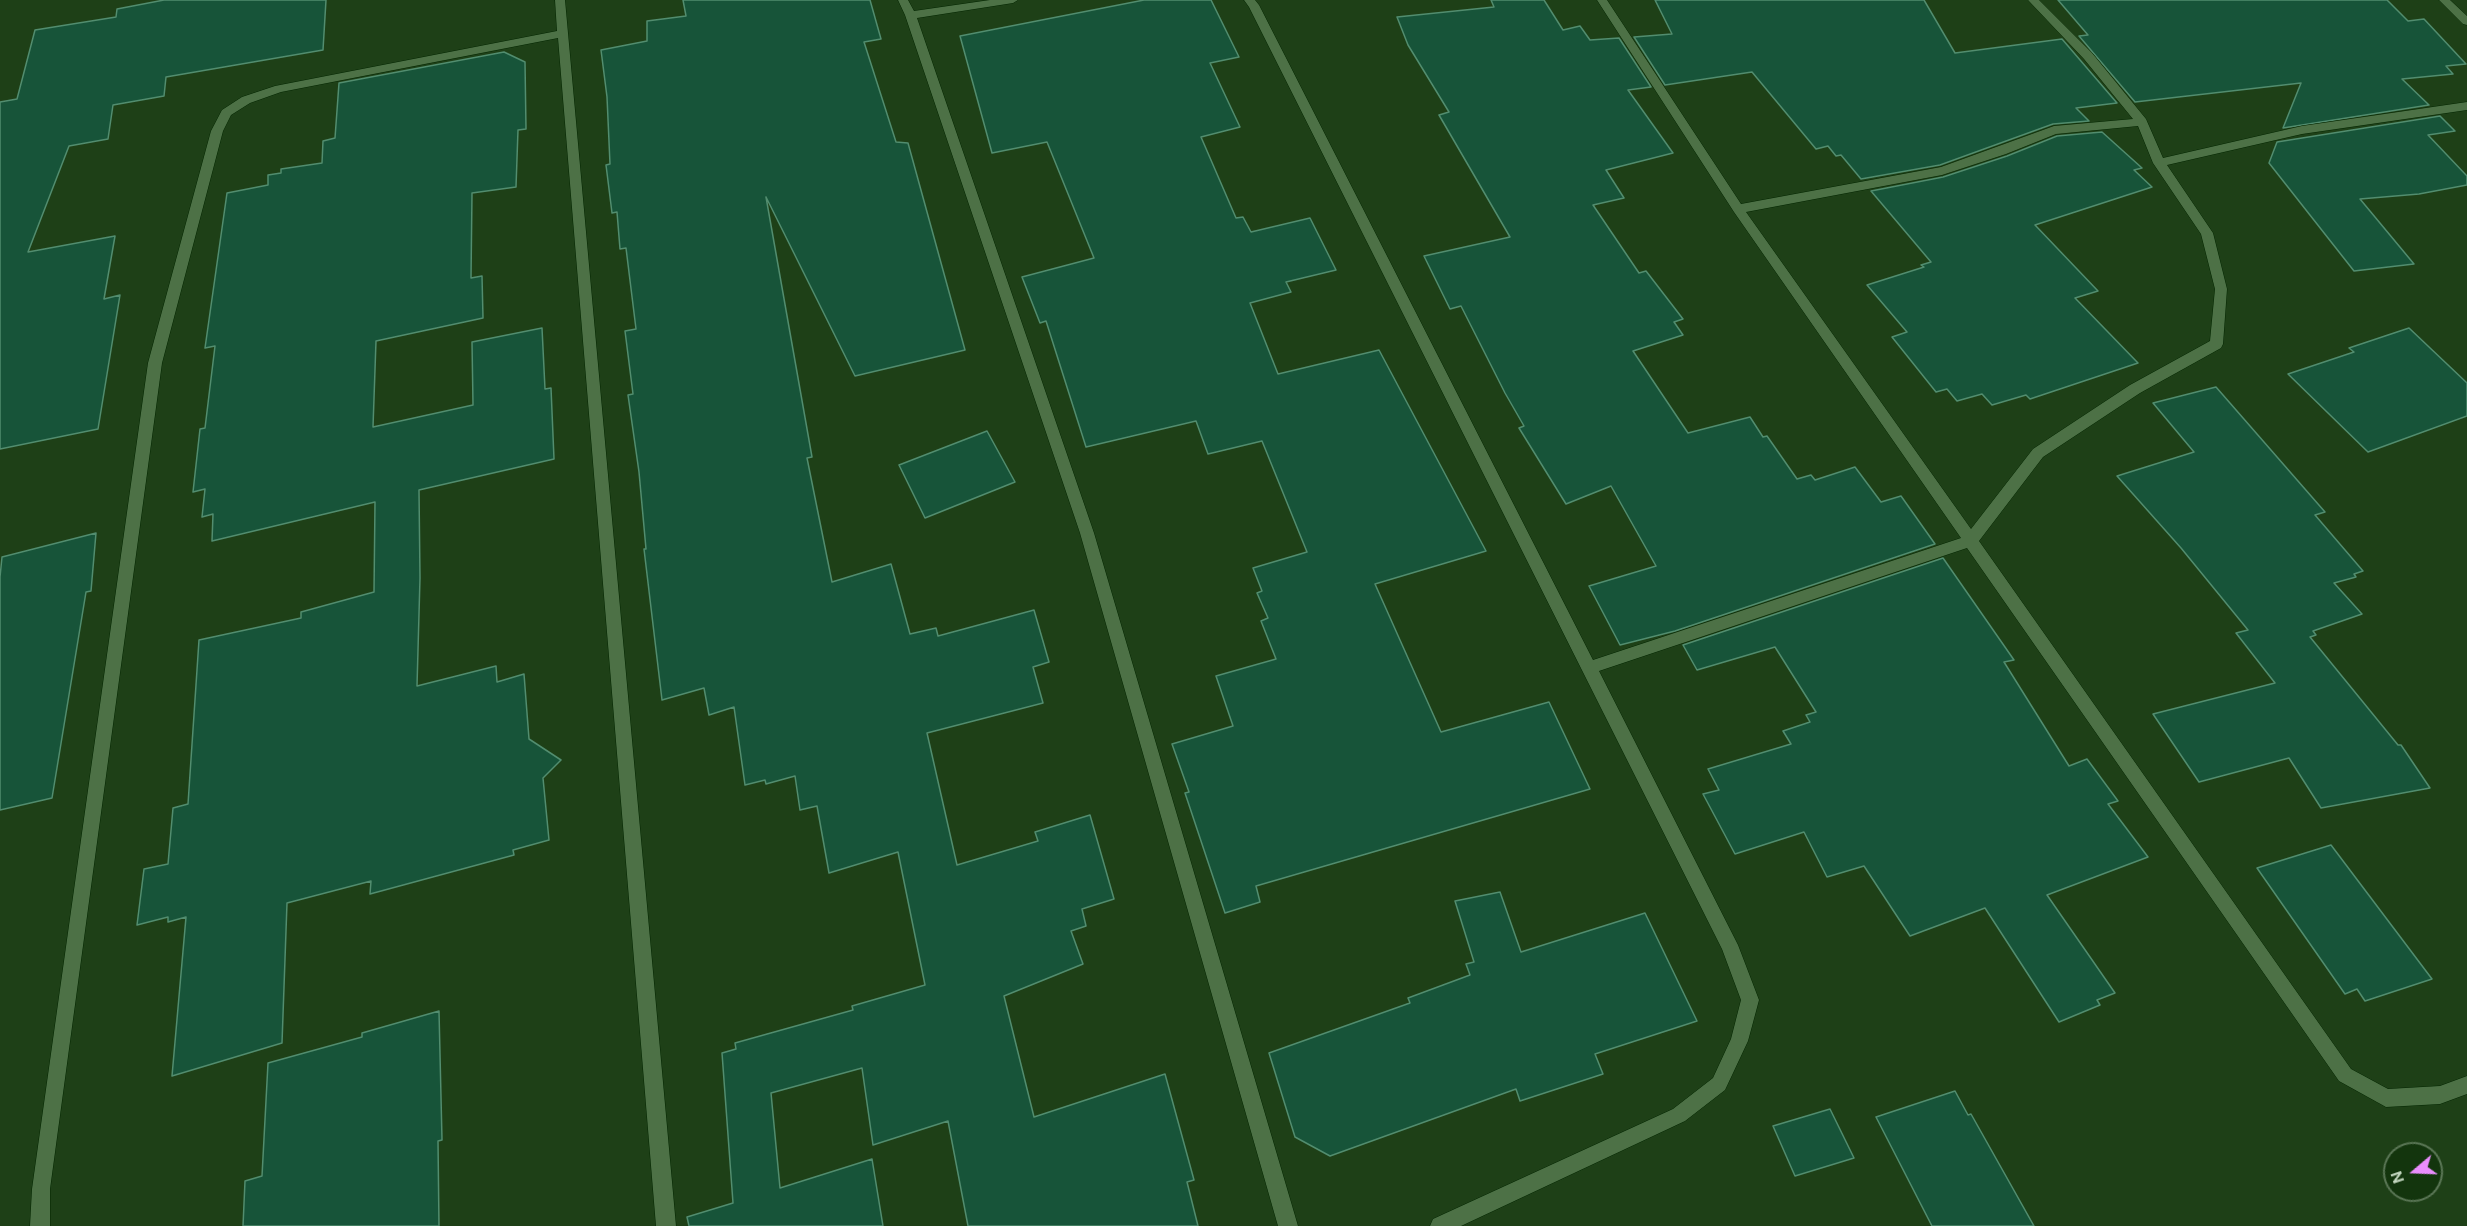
<!DOCTYPE html>
<style>
body{margin:0}
#map{position:relative;width:2467px;height:1226px;overflow:hidden;background:#1e4017;font-family:"DM Sans",sans-serif}
canvas{display:block}
.north{position:absolute;left:2383px;top:1142px;width:60px;height:60px;box-sizing:border-box;background:#13350d;border:2px solid #5a7655;border-radius:50%;rotate:251deg;font-size:16px;font-weight:700;line-height:24px;text-align:center;color:#c5d8c1}
.north::after{content:'';display:block;margin:auto;width:21px;height:27px;background:#ea8dfd;clip-path:polygon(50% 0,100% 100%,50% 72%,0 100%)}
</style>
<div id="map">
<canvas width="2467" height="1226"></canvas>
<div class="north">N</div>
</div>
<script>
const ctx = document.querySelector('canvas').getContext('2d');
ctx.lineJoin = 'round';
function fill(path, color) { ctx.fillStyle = color; ctx.fill(path, 'evenodd'); }
const toPath = rows => new Path2D(rows.map(r => 'M' + r).join(''));
function stroke(path, color, width, dash) { ctx.strokeStyle = color; ctx.lineWidth = width; ctx.lineCap = dash ? 'butt' : 'round'; ctx.setLineDash(dash || []); ctx.stroke(path); }
const building = toPath([
 [164,0,326,0,323,50,166,77,164,96,113,105,108,139,69,146,28,252,115,236,104,299,120,295,98,429,0,449,0,102,17,99,35,30,116,17,117,9,164,0],
 [683,0,870,0,881,39,864,42,896,142,908,143,965,350,855,376,766,197,812,457,807,458,832,582,891,564,910,634,936,628,938,636,1034,610,1049,662,1033,667,1043,703,927,733,957,865,1038,841,1035,832,1090,815,1114,899,1082,909,1086,926,1071,931,1083,964,1004,996,1034,1117,1165,1074,1194,1180,1187,1182,1198,1226,968,1226,948,1121,873,1145,862,1068,771,1093,780,1188,872,1159,883,1226,689,1226,687,1217,733,1203,722,1053,736,1049,735,1043,853,1010,852,1006,925,985,898,852,829,873,817,806,800,810,795,776,766,784,765,780,745,785,734,707,709,715,704,688,662,700,644,549,646,549,639,472,628,395,633,394,625,331,636,329,626,248,620,249,617,212,612,213,606,165,610,164,607,97,601,50,647,41,647,21,686,16,683,0],
 [1144,0,1211,0,1239,57,1210,63,1240,127,1201,137,1236,218,1243,217,1251,232,1310,218,1336,270,1286,282,1291,292,1250,303,1278,374,1379,350,1486,551,1375,584,1441,732,1549,702,1590,789,1256,886,1260,902,1225,913,1185,793,1189,792,1172,744,1233,726,1216,676,1276,659,1261,621,1268,618,1257,593,1262,591,1253,568,1307,552,1262,441,1208,454,1196,421,1086,447,1046,321,1040,323,1022,277,1094,258,1047,142,992,153,960,36,1144,0],
 [1491,0,1544,0,1563,30,1580,26,1590,40,1619,38,1651,87,1628,90,1673,153,1606,170,1624,198,1593,205,1639,273,1646,271,1683,319,1674,322,1683,335,1633,351,1688,433,1750,417,1763,437,1767,436,1797,479,1811,475,1815,480,1855,467,1881,502,1901,496,1935,544,1675,631,1620,645,1589,586,1656,566,1611,486,1566,504,1519,428,1524,426,1505,393,1461,306,1450,309,1424,256,1510,237,1439,115,1449,112,1408,45,1397,17,1494,7,1491,0],
 [1655,0,1924,0,1955,53,2062,39,2117,103,2076,108,2089,121,2053,124,1940,165,1861,179,1841,155,1836,156,1828,146,1816,149,1752,72,1665,85,1634,37,1672,34,1655,0],
 [2058,0,2387,0,2408,21,2424,19,2466,64,2446,66,2453,74,2402,79,2429,105,2283,128,2301,83,2135,102,2079,36,2088,35,2058,0],
 [504,52,525,62,526,129,518,130,516,187,472,193,471,278,482,276,483,318,376,341,373,427,473,405,472,342,542,328,545,389,551,388,554,459,419,490,420,578,417,686,496,666,497,682,524,674,529,739,561,760,543,778,549,840,513,850,514,855,370,894,371,881,287,903,282,1043,172,1076,186,917,168,922,168,917,137,925,144,869,168,864,173,808,188,804,199,640,301,618,301,612,374,592,375,502,212,541,213,514,202,517,205,489,193,492,200,429,205,428,215,346,205,348,227,193,268,185,268,175,281,173,281,169,322,163,323,141,335,138,339,83,504,52],
 [2440,116,2455,131,2428,135,2467,176,2467,185,2419,194,2360,199,2414,264,2354,271,2269,163,2277,142,2440,116],
 [2102,132,2142,168,2134,170,2152,187,2035,225,2098,291,2075,298,2138,363,2030,399,2026,395,1992,405,1982,394,1957,401,1947,389,1936,392,1892,337,1907,332,1867,285,1924,267,1921,265,1931,262,1871,191,1943,177,2007,156,2057,136,2102,132],
 [2409,328,2467,383,2467,416,2368,452,2288,374,2354,352,2349,348,2409,328],
 [2216,387,2325,512,2315,515,2363,571,2354,574,2356,577,2334,583,2362,614,2313,631,2316,635,2310,637,2398,745,2401,745,2430,788,2321,808,2289,758,2199,782,2153,714,2275,683,2236,633,2248,630,2181,548,2117,476,2194,452,2153,403,2216,387],
 [987,431,1015,482,925,518,899,465,987,431],
 [96,533,91,591,86,592,52,798,0,810,0,577,2,557,96,533],
 [1943,558,2014,660,2004,662,2069,766,2087,759,2118,801,2108,804,2148,857,2047,895,2115,993,2097,1000,2100,1005,2059,1022,1985,908,1910,936,1864,866,1827,877,1804,832,1735,854,1703,794,1719,790,1708,769,1791,744,1783,731,1810,722,1806,715,1816,712,1775,647,1697,670,1683,645,1943,558],
 [2331,845,2432,979,2365,1001,2357,989,2345,994,2257,868,2331,845],
 [1500,892,1521,952,1645,913,1697,1021,1595,1054,1603,1074,1520,1101,1516,1089,1330,1156,1295,1137,1269,1053,1410,1003,1408,998,1470,975,1466,964,1474,962,1455,901,1500,892],
 [439,1011,442,1140,438,1141,439,1226,243,1226,245,1181,262,1176,268,1063,362,1037,362,1033,439,1011],
 [1955,1091,1968,1115,1971,1114,2034,1226,1932,1226,1876,1117,1955,1091],
 [1830,1109,1854,1158,1795,1176,1773,1126,1830,1109]
]);
fill(building, '#175439');
stroke(building, '#528d6f', 1.5);
const minor = toPath([
 [555,0,565,0,676,1226,656,1226,558,38,281,92,250,103,231,115,223,131,162,363,50,1189,50,1226,30,1226,32,1189,148,363,211,131,222,110,242,97,275,86,557,31,555,0],
 [898,0,908,0,914,11,990,0,1018,0,1013,3,917,18,1094,533,1298,1226,1278,1226,1080,533,905,15,898,0],
 [1244,0,1255,0,1259,5,1593,660,1961,538,1734,212,1597,0,1607,0,1741,204,1941,167,2054,126,2133,119,2084,59,2028,0,2039,0,2092,53,2146,119,2163,158,2302,126,2467,102,2467,110,2302,134,2167,165,2213,233,2227,289,2223,344,2221,348,2140,393,2043,457,1979,541,2351,1069,2388,1089,2440,1086,2467,1076,2467,1094,2440,1104,2386,1107,2339,1081,1967,548,1599,671,1738,945,1759,1000,1748,1041,1725,1090,1685,1121,1461,1226,1430,1226,1433,1219,1673,1109,1713,1078,1731,1039,1741,1000,1722,949,1249,7,1244,0],
 [2138,126,2153,163,2201,234,2215,289,2210,341,2130,385,2033,449,1971,529,1746,212,1942,175,2006,154,2056,134,2138,126],
 [2439,0,2450,0,2467,16,2467,25,2463,24,2439,0]
]);
stroke(minor, '#042600', 1);
fill(minor, '#4d7146');
</script>
